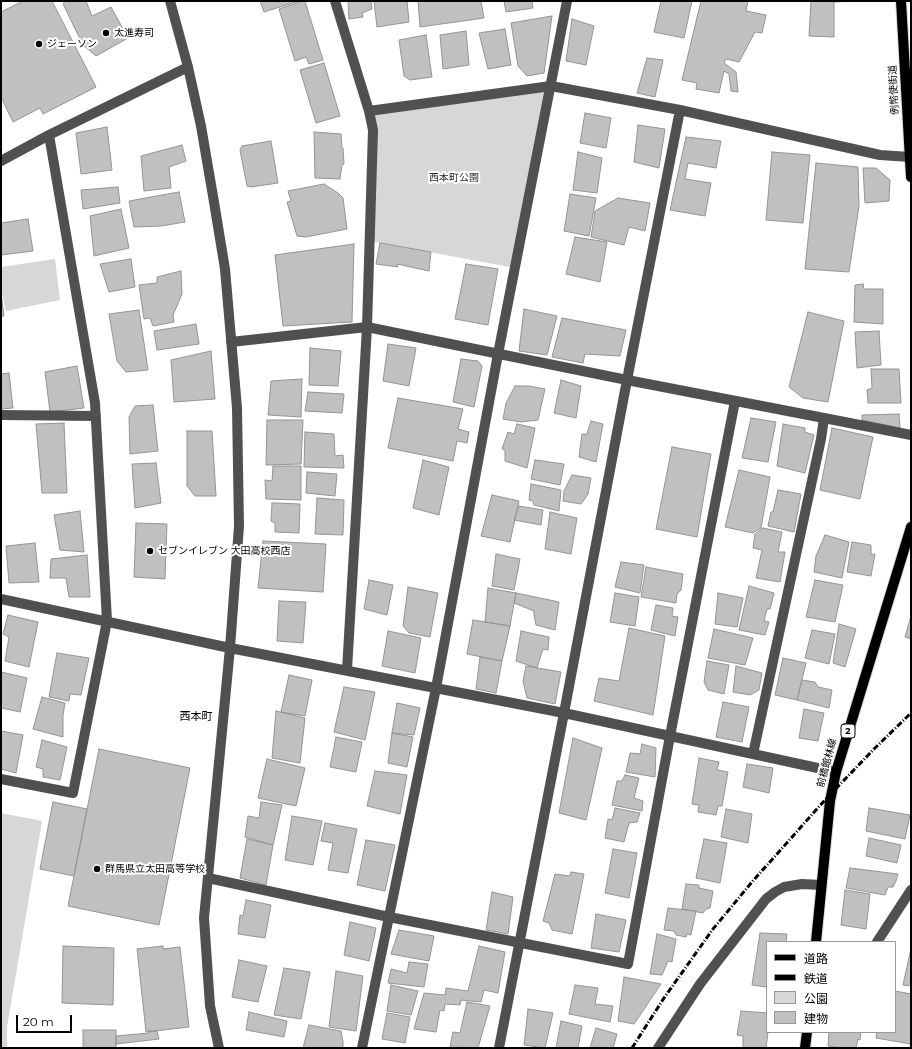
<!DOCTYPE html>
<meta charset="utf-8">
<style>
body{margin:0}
#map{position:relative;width:912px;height:1049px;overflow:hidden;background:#fff;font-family:Montserrat,"Noto Sans JP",sans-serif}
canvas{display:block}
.frame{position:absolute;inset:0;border:2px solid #000;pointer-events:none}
.legend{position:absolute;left:766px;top:941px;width:130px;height:92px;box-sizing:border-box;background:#fff;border:1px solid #999;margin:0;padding:5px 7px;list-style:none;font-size:12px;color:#000}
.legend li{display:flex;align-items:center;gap:8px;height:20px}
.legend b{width:20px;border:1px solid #999}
.scale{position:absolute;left:16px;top:1015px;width:56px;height:18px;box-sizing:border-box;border:2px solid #000;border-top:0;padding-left:5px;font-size:12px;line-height:14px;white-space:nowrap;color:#000;-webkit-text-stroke:3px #fff;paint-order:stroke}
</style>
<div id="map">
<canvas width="912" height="1049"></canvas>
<div class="frame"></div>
<ul class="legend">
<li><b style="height:5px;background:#000"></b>道路</li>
<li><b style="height:5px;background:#000"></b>鉄道</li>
<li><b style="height:11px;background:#d7d7d7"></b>公園</li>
<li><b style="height:11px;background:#c0c0c0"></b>建物</li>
</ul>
<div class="scale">20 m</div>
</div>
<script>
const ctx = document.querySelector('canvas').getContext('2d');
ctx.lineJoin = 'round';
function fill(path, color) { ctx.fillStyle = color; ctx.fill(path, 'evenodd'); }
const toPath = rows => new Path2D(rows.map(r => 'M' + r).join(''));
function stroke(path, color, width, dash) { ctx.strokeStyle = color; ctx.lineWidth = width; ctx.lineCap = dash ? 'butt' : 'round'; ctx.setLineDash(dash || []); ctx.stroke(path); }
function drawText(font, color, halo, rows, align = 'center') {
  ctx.font = font + ' Montserrat,"Noto Sans JP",sans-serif'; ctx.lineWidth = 4; ctx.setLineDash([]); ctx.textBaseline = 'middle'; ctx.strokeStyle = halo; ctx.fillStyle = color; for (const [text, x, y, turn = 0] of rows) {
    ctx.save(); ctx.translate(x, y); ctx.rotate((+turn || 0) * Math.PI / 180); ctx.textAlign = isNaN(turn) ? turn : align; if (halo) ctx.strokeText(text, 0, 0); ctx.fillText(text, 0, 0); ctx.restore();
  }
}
fill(toPath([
 [551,86,515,268,370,241,369,111],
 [55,259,60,300,6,311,1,290,1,267],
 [1,813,42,821,7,1027,7,1048,1,1048]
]), '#d7d7d7');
const building = toPath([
 [23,1,52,1,96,87,43,114,40,108,13,122,1,97,1,12,23,1],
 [65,1,86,1,92,16,111,7,128,38,96,56,83,45,63,4,65,1],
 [260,1,299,1,264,12,260,1],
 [303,1,305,1,323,60,309,64,306,57,295,61,279,9,303,1],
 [348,1,371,1,372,9,362,13,363,17,349,19,348,1],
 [374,1,407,1,409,22,377,27,374,1],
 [418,1,481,1,484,18,420,27,418,1],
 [504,1,532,1,533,8,506,12,504,1],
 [661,1,692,1,684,38,654,32,661,1],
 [701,1,748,1,746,11,766,15,762,33,755,32,739,62,726,59,724,63,736,72,738,92,731,91,729,74,724,71,719,93,696,89,697,83,682,80,701,1],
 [811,1,854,1,834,2,834,37,809,36,811,1],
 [552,16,544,73,527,76,518,66,511,23,552,16],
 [572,19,594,26,586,65,566,61,572,19],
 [505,29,511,65,488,69,479,33,505,29],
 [466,31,469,65,443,69,440,35,466,31],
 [426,35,432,77,410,80,404,76,399,40,426,35],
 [647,58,663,60,655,97,637,93,647,58],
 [324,63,340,116,316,123,300,70,324,63],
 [585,113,611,118,606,148,580,143,585,113],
 [638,125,665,129,659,168,634,162,638,125],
 [107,127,112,170,81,174,76,133,107,127],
 [314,132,341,134,342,148,343,148,344,164,342,165,340,179,315,178,314,132],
 [686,137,721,141,716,168,688,163,685,179,711,183,705,216,670,210,686,137],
 [271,141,278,183,251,187,247,186,240,150,242,146,271,141],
 [182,145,186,161,169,167,171,188,144,191,141,156,182,145],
 [578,152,602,158,597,193,573,190,578,152],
 [772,152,810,155,803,223,766,220,772,152],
 [816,163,858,167,859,206,849,272,805,269,816,163],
 [863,168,876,168,890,180,889,201,865,203,863,168],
 [324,184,338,193,343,198,347,229,306,237,297,236,287,202,291,201,288,191,324,184],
 [118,187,120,203,83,209,81,190,118,187],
 [179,192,185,222,161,226,134,227,129,201,179,192],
 [570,194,596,198,589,236,564,231,570,194],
 [618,198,650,203,645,231,629,227,624,245,591,237,595,211,618,198],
 [121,209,129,248,94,256,90,216,121,209],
 [28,219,33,251,1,255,1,223,28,219],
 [575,237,607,242,600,282,566,274,575,237],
 [380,243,431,252,429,271,397,264,398,267,376,264,380,243],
 [354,244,352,322,283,326,275,255,354,244],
 [131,259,135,287,109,292,100,264,131,259],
 [466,264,498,269,488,325,455,319,466,264],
 [181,271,182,294,173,315,174,322,153,326,150,318,144,319,139,285,157,283,157,277,181,271],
 [863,284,864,289,883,289,883,324,854,322,855,285,863,284],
 [1,293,4,316,1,316,1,293],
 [524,309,557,316,547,355,519,351,524,309],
 [139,310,148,370,126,372,117,361,109,314,139,310],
 [808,312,844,321,828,402,803,398,789,387,808,312],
 [562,318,626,330,620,356,585,354,583,363,552,357,562,318],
 [196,324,199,344,157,350,154,331,196,324],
 [879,331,881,365,857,368,855,332,879,331],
 [388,344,416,348,409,386,383,381,388,344],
 [310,348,341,351,338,386,309,385,310,348],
 [211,351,215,399,174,402,171,360,211,351],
 [461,359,478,361,482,366,474,407,453,402,461,359],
 [77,366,84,408,50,412,45,372,77,366],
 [871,369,899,369,901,403,868,403,867,390,872,388,871,369],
 [9,373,13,408,1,409,1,374,9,373],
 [302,379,301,417,268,415,271,381,302,379],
 [561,380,581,386,576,418,554,413,561,380],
 [515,386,529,386,545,389,538,420,521,422,503,419,506,403,515,386],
 [308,392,344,394,342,413,305,411,308,392],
 [398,398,463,409,458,429,469,432,467,443,457,441,453,461,388,448,398,398],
 [153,405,158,451,130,454,129,417,135,406,153,405],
 [899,414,900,428,862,420,862,415,899,414],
 [751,418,776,422,768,462,742,458,751,418],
 [267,420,303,420,301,464,266,465,267,420],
 [591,421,603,424,596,462,579,457,582,434,587,434,591,421],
 [64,423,67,493,42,493,36,424,64,423],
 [517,424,535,428,527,468,505,461,505,450,502,449,508,432,514,434,517,424],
 [783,424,805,428,805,432,814,435,805,473,777,466,783,424],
 [832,428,873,437,860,499,820,490,832,428],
 [187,431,212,431,216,496,195,496,187,486,187,431],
 [305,432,334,434,335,456,343,455,344,468,304,467,305,432],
 [672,447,711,454,697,537,656,529,672,447],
 [423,460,449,467,439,515,413,508,423,460],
 [535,460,564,464,560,485,531,479,535,460],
 [156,463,161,503,135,508,132,464,156,463],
 [273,466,301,466,301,500,266,499,265,480,272,481,273,466],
 [739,470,770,477,761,528,753,533,725,527,739,470],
 [307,472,337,474,335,496,306,493,307,472],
 [572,475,591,478,588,494,581,504,563,501,564,491,572,475],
 [531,484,561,490,559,511,534,505,533,501,529,500,531,484],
 [778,490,801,494,794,532,768,526,771,512,773,512,778,490],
 [492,495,519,501,510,542,481,536,492,495],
 [317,498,344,500,343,535,315,534,317,498],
 [272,503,277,503,300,504,299,533,275,532,275,523,271,521,272,503],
 [519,506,543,510,541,525,514,520,519,506],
 [80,511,84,552,60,550,54,515,80,511],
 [550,512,577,518,571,554,545,549,550,512],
 [136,523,167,524,165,579,134,577,136,523],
 [763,528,782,532,778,552,785,552,780,582,756,578,762,550,753,548,755,534,763,528],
 [825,535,849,542,842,578,814,572,816,556,825,535],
 [263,541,326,544,323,592,258,588,263,541],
 [852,542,871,545,871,555,875,554,871,576,847,572,852,542],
 [35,543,39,582,9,583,6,546,35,543],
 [496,554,520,559,514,590,492,586,496,554],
 [87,555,90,597,69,597,66,578,50,578,51,559,87,555],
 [621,562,644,565,640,593,615,587,621,562],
 [646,567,683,574,681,590,677,594,676,603,641,597,646,567],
 [369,580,393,585,387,615,364,609,369,580],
 [815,580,843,585,835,622,806,617,815,580],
 [749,586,774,593,770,609,767,609,764,621,769,622,765,635,739,630,749,586],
 [408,587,438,593,430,637,409,633,403,626,408,587],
 [488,588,516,593,510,626,485,622,488,588],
 [516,593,559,602,555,630,536,625,534,615,534,611,514,603,516,593],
 [615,593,639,597,635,626,610,622,615,593],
 [718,593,743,598,737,627,715,624,718,593],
 [279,601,306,602,303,643,277,641,279,601],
 [656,605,673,608,672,616,678,617,675,636,651,630,656,605],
 [8,615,38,622,29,667,5,661,9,637,3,634,8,615],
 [911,616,911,639,905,637,911,616],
 [473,620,510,626,502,661,467,654,473,620],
 [839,624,856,629,845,667,833,663,839,624],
 [629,628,665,636,653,715,594,701,599,678,619,681,629,628],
 [714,629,753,638,745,665,708,658,714,629],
 [812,630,835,634,829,664,805,658,812,630],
 [388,631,421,638,415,673,382,666,388,631],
 [521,631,549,637,548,650,543,649,537,668,516,661,521,631],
 [57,653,89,658,81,695,70,694,69,701,49,697,57,653],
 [480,657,502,661,496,693,476,689,480,657],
 [783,658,806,663,797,700,775,695,783,658],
 [707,661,729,665,724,694,708,690,704,682,707,661],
 [526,666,561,672,555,704,527,698,523,681,526,666],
 [736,666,762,673,759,690,750,695,733,692,736,666],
 [1,672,27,678,20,712,1,708,1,672],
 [289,675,312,680,305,716,281,712,289,675],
 [802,680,815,682,818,687,832,690,829,708,797,700,802,680],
 [344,687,375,692,365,740,334,732,344,687],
 [42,697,65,703,63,715,63,737,33,729,42,697],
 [723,702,749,707,742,742,716,737,723,702],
 [397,703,420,708,414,735,392,733,397,703],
 [804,709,824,713,818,741,799,738,804,709],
 [276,711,305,718,300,763,272,758,276,711],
 [1,731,23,735,16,773,1,769,1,731],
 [392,733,413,737,407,767,388,763,392,733],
 [336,737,362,742,356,772,330,767,336,737],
 [573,738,602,748,586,820,559,813,573,738],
 [42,740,67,747,60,780,43,777,43,769,36,767,42,740],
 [642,744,656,748,655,777,626,772,630,753,640,754,642,744],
 [99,749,190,768,159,925,68,906,99,749],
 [699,758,719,762,717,770,728,772,722,806,718,806,716,815,698,812,699,805,692,804,699,758],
 [267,759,305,768,296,806,258,798,267,759],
 [747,764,773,768,769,793,743,787,747,764],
 [375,771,407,775,400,814,367,806,375,771],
 [625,775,639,778,634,798,643,801,642,811,612,805,617,781,622,781,625,775],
 [53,802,87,809,74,876,40,869,53,802],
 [261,802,282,805,273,845,245,837,248,816,259,818,261,802],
 [615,808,640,813,637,822,629,823,624,842,605,838,608,819,612,820,615,808],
 [869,808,910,815,905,839,866,831,869,808],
 [726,809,752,814,748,843,721,837,726,809],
 [292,816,322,821,313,865,285,860,292,816],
 [325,823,357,829,348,873,328,870,333,843,321,841,325,823],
 [869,838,901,845,897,863,866,856,869,838],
 [247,839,273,845,266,885,240,878,247,839],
 [704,839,727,843,720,883,696,878,704,839],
 [366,840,395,845,385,891,357,885,366,840],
 [613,849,637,853,629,898,605,893,613,849],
 [850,868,898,874,896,881,893,887,888,887,885,895,846,888,850,868],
 [571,872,584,874,572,934,552,930,549,923,543,921,555,874,570,876,571,872],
 [686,884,699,885,699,888,713,891,710,908,706,909,703,913,682,909,686,884],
 [845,890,870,894,866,929,841,925,845,890],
 [492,892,513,897,508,934,486,930,492,892],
 [246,900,271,905,265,938,238,934,240,915,243,916,246,900],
 [668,908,696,911,691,935,687,934,686,937,676,935,674,931,664,930,668,908],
 [596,914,626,920,619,952,591,948,596,914],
 [350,922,376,928,369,961,344,955,350,922],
 [399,930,434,936,429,961,391,954,399,930],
 [760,933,787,934,786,942,767,942,767,987,752,985,760,933],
 [657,934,676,939,672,962,668,961,662,975,650,974,657,934],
 [63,946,114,948,113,1005,62,1003,63,946],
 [163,946,163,949,180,947,189,1027,146,1032,137,949,163,946],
 [479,946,505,952,498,993,484,990,481,1002,461,1000,460,1005,445,1004,444,1011,440,1010,436,1032,414,1029,424,993,445,995,446,988,468,991,479,946],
 [910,953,911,953,911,986,903,985,910,953],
 [239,960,267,966,258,1002,232,997,239,960],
 [409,962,428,964,424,987,388,983,391,969,407,973,409,962],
 [284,968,310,972,301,1019,274,1015,284,968],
 [336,971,363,976,356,1031,329,1027,336,971],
 [624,977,661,984,634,1024,618,1021,624,977],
 [391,985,418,991,411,1015,387,1011,391,985],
 [575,985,598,988,595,1004,613,1006,610,1022,569,1014,575,985],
 [895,991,911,994,911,1044,876,1038,877,1032,895,1032,895,991],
 [467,1002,490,1006,478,1048,450,1047,453,1032,460,1033,467,1002],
 [528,1009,553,1013,545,1048,524,1045,528,1009],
 [741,1011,767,1013,767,1032,768,1032,766,1048,743,1048,743,1036,737,1035,741,1011],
 [249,1012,287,1021,284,1037,246,1030,249,1012],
 [387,1013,410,1017,405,1043,382,1039,387,1013],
 [561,1021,582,1026,578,1048,556,1048,561,1021],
 [309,1025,341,1031,343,1042,343,1048,303,1048,309,1025],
 [596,1028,617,1034,613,1048,590,1048,596,1028],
 [83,1030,116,1030,116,1048,83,1048,83,1030],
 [149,1031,157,1031,159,1039,116,1044,116,1036,149,1033,149,1031],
 [829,1032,861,1032,860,1040,858,1039,856,1048,841,1048,828,1046,829,1032]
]);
fill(building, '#c0c0c0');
stroke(building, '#949494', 1);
const major = toPath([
 [901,1,911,177],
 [816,942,830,801,836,772,911,527],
 [805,1048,807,1032]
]);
stroke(major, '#dbdbdb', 12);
stroke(toPath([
 [170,1,188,67,201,126,214,202,225,269,237,408,239,526,230,648,204,918,210,1006,219,1048],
 [335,1,369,111,373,130,367,327,347,670],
 [369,111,551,86,680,110,880,155,910,157],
 [1,161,49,135,188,67],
 [231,342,367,327,627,380,824,418,911,435],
 [1,415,96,416],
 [1,599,230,648,564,713,836,772],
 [753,754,821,439,824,418],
 [1,779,73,793,107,621,95,403,49,135],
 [208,878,389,917,628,964,670,736,735,401],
 [877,942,911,890],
 [362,1048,436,688,498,354,567,1],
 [499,1048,564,713,627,380,680,110],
 [658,1048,700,984,766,899,775,892,784,887,802,884,821,885]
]), '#505050', 10);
stroke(major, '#000', 10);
stroke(toPath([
 [632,1048,664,998,713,929,752,882,825,800,875,748,911,713]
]), '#000', 3, [6, 2, 1, 2]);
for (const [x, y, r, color] of [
 [106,33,4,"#000"],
 [39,44,4,"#000"],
 [150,551,4,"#000"],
 [97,869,4,"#000"]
]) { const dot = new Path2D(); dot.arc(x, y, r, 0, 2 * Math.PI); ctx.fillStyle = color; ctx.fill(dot); stroke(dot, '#fff', 1.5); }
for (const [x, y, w] of [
 [848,731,14]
]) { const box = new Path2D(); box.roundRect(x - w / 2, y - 7, w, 14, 3); ctx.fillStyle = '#fff'; ctx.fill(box); stroke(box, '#000', 1); }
drawText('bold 9px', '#000', null, [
 ["2",848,731]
]);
drawText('10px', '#000', '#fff', [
 ["太進寿司",114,33],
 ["ジェーソン",47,44],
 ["セブンイレブン 大田高校西店",158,551],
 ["群馬県立太田高等学校",105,869]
], 'left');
drawText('10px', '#000', '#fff', [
 ["例幣使街道",894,90,-93],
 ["前橋館林線",827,763,-75]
]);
drawText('10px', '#2e2e2e', '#fff', [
 ["西本町公園",454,178]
]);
drawText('11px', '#000', '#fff', [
 ["西本町",196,717]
]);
</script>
